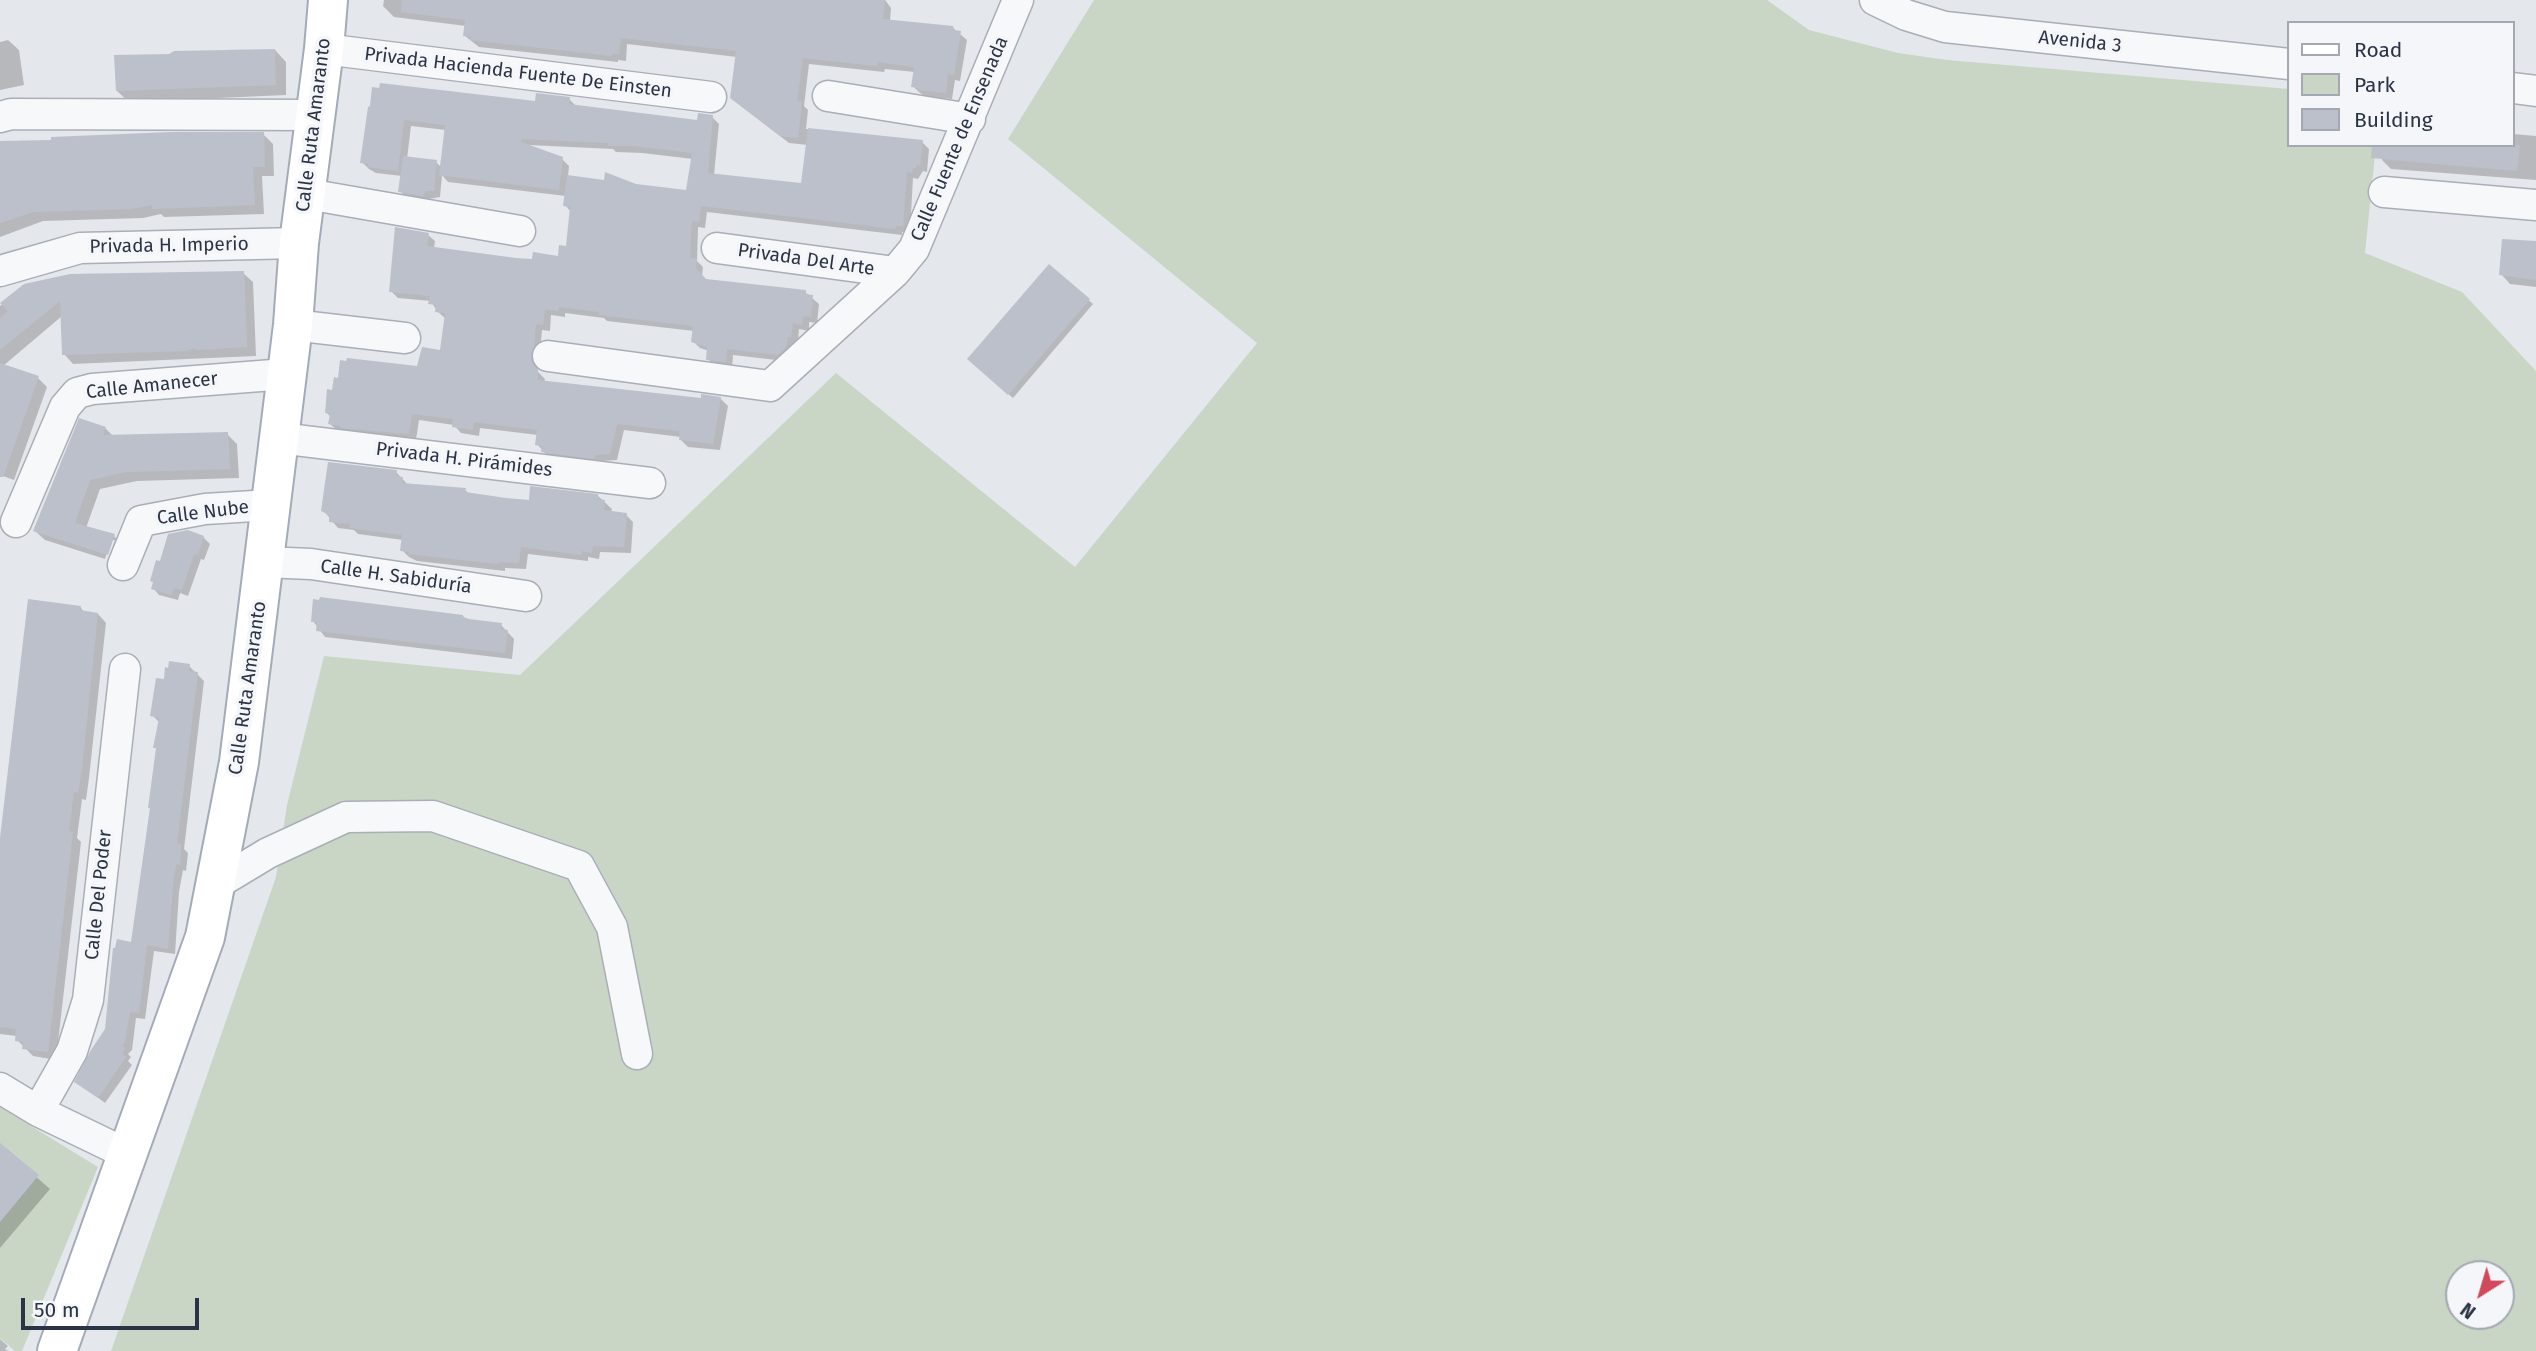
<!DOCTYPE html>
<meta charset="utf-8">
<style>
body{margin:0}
#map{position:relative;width:2536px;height:1351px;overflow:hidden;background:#e4e7ec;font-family:"Fira Sans",sans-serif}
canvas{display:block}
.legend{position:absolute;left:2287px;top:21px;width:228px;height:126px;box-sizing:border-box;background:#f4f6f9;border:2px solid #a4a8b1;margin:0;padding:9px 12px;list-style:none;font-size:21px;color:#2b3445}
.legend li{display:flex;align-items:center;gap:14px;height:35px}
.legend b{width:35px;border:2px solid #a4a8b1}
.north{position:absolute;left:2445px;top:1260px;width:70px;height:70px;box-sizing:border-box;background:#f4f6f9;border:2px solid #a4a8b1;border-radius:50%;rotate:217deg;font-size:19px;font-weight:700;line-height:28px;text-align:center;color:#2b3445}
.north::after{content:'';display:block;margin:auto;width:24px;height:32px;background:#d1495b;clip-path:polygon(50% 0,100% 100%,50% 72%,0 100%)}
.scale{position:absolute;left:21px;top:1298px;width:178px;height:32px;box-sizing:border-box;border:4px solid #2b3445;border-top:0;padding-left:9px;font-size:21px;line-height:24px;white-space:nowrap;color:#2b3445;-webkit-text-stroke:5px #f4f6f9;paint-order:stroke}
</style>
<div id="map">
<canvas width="2536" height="1351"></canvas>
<ul class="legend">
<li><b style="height:9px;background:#fff"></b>Road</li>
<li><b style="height:19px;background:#c9d6c5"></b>Park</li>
<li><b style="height:19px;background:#bbc0ca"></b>Building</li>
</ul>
<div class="north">N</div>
<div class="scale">50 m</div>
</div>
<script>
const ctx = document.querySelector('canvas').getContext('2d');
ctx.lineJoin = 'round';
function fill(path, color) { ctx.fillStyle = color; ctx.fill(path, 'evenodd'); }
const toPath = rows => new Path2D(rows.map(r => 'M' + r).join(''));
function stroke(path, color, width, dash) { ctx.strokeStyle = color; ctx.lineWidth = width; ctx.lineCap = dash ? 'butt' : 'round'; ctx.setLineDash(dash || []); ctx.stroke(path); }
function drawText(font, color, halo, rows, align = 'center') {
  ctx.font = font + ' "Fira Sans",sans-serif'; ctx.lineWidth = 7; ctx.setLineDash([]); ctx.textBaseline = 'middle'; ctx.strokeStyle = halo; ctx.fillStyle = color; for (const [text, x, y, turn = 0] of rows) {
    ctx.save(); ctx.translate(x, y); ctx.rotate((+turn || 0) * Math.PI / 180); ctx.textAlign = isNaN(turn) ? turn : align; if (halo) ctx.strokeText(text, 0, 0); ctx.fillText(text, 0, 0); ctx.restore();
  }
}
fill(toPath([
 [1094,0,1767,0,1809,30,1898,53,1947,60,2289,89,2289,145,2376,145,2365,253,2462,292,2536,371,2536,1351,111,1351,276,877,287,805,324,656,520,675,836,373,1075,567,1257,343,1008,139],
 [2459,1274,2501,1274,2501,1316,2459,1316],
 [0,1107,98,1167,22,1351,15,1351,0,1338]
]), '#c9d6c5');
fill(toPath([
 [384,0,885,0,891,8,890,21,953,28,967,40,960,81,955,80,952,99,927,97,920,93,913,86,915,72,885,69,884,72,809,64,804,106,808,110,806,129,922,142,929,149,927,172,923,171,918,179,913,178,910,232,902,232,902,235,707,212,705,228,698,227,697,261,703,267,702,276,706,281,805,292,819,304,817,323,809,322,809,331,799,329,798,343,794,343,793,354,785,361,733,355,732,368,715,366,708,359,709,351,700,348,693,341,694,331,607,321,604,318,565,313,565,317,551,315,550,331,542,330,540,353,537,362,538,372,545,379,544,382,702,400,721,399,728,406,720,450,688,447,681,440,681,437,624,430,617,460,602,461,601,465,550,459,537,444,538,435,480,428,479,436,461,433,454,425,419,420,416,440,337,430,330,424,331,417,326,412,419,368,442,352,446,319,437,311,431,301,398,298,391,291,428,235,435,241,434,248,534,261,559,258,568,248,571,212,565,205,566,196,448,182,442,175,440,197,429,199,429,202,407,198,400,191,402,176,376,173,369,169,362,162,373,89,537,103,569,99,576,106,699,122,712,117,719,124,714,175,803,185,808,145,789,143,740,105,737,57,627,44,626,61,618,60,618,62,479,47,465,36,466,26,394,17,383,6],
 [411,126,446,130,442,168,436,162,407,159],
 [528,145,613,149,616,152,642,153,693,159,687,192,568,177,569,166,562,159],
 [8,40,19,50,24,85,0,90,0,42],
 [275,50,286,62,286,95,129,102,117,91],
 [263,134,273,144,274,176,262,176,264,214,164,217,161,214,143,218,43,221,0,237,0,147],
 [2513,134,2536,136,2536,180,2391,169,2382,160,2383,145,2513,145],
 [2536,243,2536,287,2510,284,2501,274],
 [1049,266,1093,304,1013,398,973,363],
 [243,273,253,282,256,356,73,364,64,354,62,316,3,366,38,378,47,387,14,480,0,475,0,306,25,286],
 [105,428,113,436,227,434,237,444,239,478,137,481,100,489,86,528,114,536,123,546,118,563,108,560,115,540,111,540,105,559,45,540,35,531],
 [396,472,408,485,465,490,470,494,530,502,598,496,612,509,611,513,626,515,633,522,631,553,600,552,599,559,588,557,588,561,528,554,526,569,505,568,505,571,417,561,409,557,402,550,403,540,358,534,354,530,338,528,323,510],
 [203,537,210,544,204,560,201,559,188,596,180,593,178,600,159,595,153,588,161,563],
 [80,607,85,613,98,614,106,623,89,778,86,800,82,799,77,838,81,842,56,1060,33,1056,17,1040,17,1036,0,1034,0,852],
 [463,616,467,620,501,625,514,639,512,659,325,637,313,621],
 [189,666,204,681,184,849,188,853,186,871,183,870,179,892,175,954,154,951,145,1019,136,1018,132,1050,128,1054,131,1057,128,1061,132,1065,105,1103,77,1082,107,1030,132,944,158,750,155,747,160,723,152,715,165,681],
 [0,1145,50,1189,0,1248],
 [0,1339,8,1346,5,1349,8,1351,0,1351]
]), '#0003');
fill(toPath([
 [402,0,885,0,883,19,953,26,954,30,961,31,954,75,948,74,946,93,918,90,918,88,911,87,914,67,878,62,877,66,803,58,797,101,802,101,798,138,780,136,730,98,736,51,621,38,619,54,612,54,612,56,470,40,471,37,463,36,465,20,401,12],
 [275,49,276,85,116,91,114,55,169,54,174,51],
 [380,83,535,101,536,93,570,97,569,104,697,120,698,113,713,115,708,173,801,183,808,128,923,140,920,166,916,165,916,168,913,168,912,173,907,172,903,226,896,226,895,229,701,206,699,222,692,221,690,258,697,259,696,268,706,279,806,290,806,294,813,295,811,317,803,316,802,325,793,323,791,337,788,337,786,347,778,355,727,349,726,362,706,360,707,347,691,342,693,326,599,315,599,312,559,307,558,311,545,309,543,325,536,324,534,346,531,354,532,363,538,370,538,380,701,398,701,394,721,397,713,444,679,440,680,431,617,424,610,454,595,455,594,459,541,452,542,446,535,445,537,430,474,422,473,430,452,427,453,419,412,414,409,434,340,428,341,426,328,424,330,414,325,413,327,389,332,390,334,377,338,378,340,360,346,361,347,358,417,366,422,347,440,350,445,313,435,312,436,305,428,304,430,296,389,292,395,227,429,233,427,246,516,258,532,259,533,252,558,256,559,245,566,246,570,207,563,206,567,175,604,180,605,172,636,184,686,190,692,153,634,146,608,146,608,143,522,139,521,142,563,157,559,190,439,175,445,125,404,120,398,171,367,167,368,164,360,163,368,107,370,106,372,87,379,88],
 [171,132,264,132,265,167,253,167,255,205,152,209,152,205,132,209,33,212,0,223,0,141,51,140,51,137],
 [2372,145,2520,145,2517,171,2371,158],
 [403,156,437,160,434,191,426,191,423,196,398,192],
 [2502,239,2536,241,2536,280,2499,275],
 [1049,264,1090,299,1008,395,967,359],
 [244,271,247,347,196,350,195,348,186,351,62,355,60,301,0,350,0,318,8,311,0,303,24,284,70,274],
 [0,363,39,376,3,477,0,477],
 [79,418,106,427,103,435,228,432,230,469,126,472,90,480,75,523,115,534,108,555,33,531],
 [328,462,397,470,396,476,403,477,402,483,466,488,465,492,506,498,529,500,530,486,598,494,598,499,605,500,604,510,627,513,624,547,593,546,592,553,582,551,581,555,521,547,519,563,499,562,498,564,408,554,409,552,400,551,402,535,349,528,350,524,329,522,329,515,321,511],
 [188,530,204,536,198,555,194,554,182,590,174,588,171,595,151,589,153,582,150,581,156,560,160,561,168,534],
 [320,597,463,615,463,617,469,619,502,623,501,629,508,630,505,653,316,631,317,622,311,622,313,599,319,600],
 [28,599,81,606,80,610,98,613,82,769,78,793,74,792,69,831,73,832,48,1052,22,1049,23,1042,15,1041,16,1029,0,1027,0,838],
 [169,661,190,664,189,671,198,672,177,844,181,844,180,865,176,864,173,884,168,949,147,945,139,1013,130,1012,125,1042,122,1046,125,1048,122,1054,126,1057,98,1098,74,1082,91,1050,105,1029,113,948,115,948,117,939,131,942,150,808,148,808,156,748,153,748,159,718,150,716,156,678,164,679,165,667,168,668],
 [0,1143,39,1175,0,1222]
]), '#bbc0ca');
const minor = toPath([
 [1875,0,1906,15,1945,27,2289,64],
 [324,49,711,97],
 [2513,88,2536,91],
 [828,96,970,119],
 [0,117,11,114,317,115],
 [2384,192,2536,205],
 [307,194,520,231],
 [717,248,895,272],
 [0,271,80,248,299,243],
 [293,325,405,338],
 [548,356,770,386,895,272,914,249,1018,0],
 [279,438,650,483],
 [16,522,65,407,77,393,92,389,286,374],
 [264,562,311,564,526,596],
 [123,565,141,521,205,509,270,505],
 [215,885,268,853,346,817,433,816,579,866,612,927,637,1054],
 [0,1088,38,1111,129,1155],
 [38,1111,72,1051,88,1000,125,669]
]);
const major = toPath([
 [57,1351,205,937,239,762,293,325,299,243,324,49,328,0]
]);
stroke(minor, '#a9aeb7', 33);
stroke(major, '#a3abb8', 42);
stroke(minor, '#f7f8fa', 30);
stroke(major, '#fff', 38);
drawText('19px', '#2b3445', '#f4f6f9', [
 ["Avenida 3",2080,42,6],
 ["Privada Hacienda Fuente De Einsten",518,73,7],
 ["Calle Ruta Amaranto",314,125,-83],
 ["Calle Fuente de Ensenada",960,139,-67],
 ["Privada H. Imperio",169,246,-1],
 ["Privada Del Arte",806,260,8],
 ["Calle Amanecer",152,386,-6],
 ["Privada H. Pirámides",464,460,7],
 ["Calle Nube",203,513,-7],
 ["Calle H. Sabiduría",396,577,8],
 ["Calle Ruta Amaranto",248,688,-82],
 ["Calle Del Poder",99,895,-84]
]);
</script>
